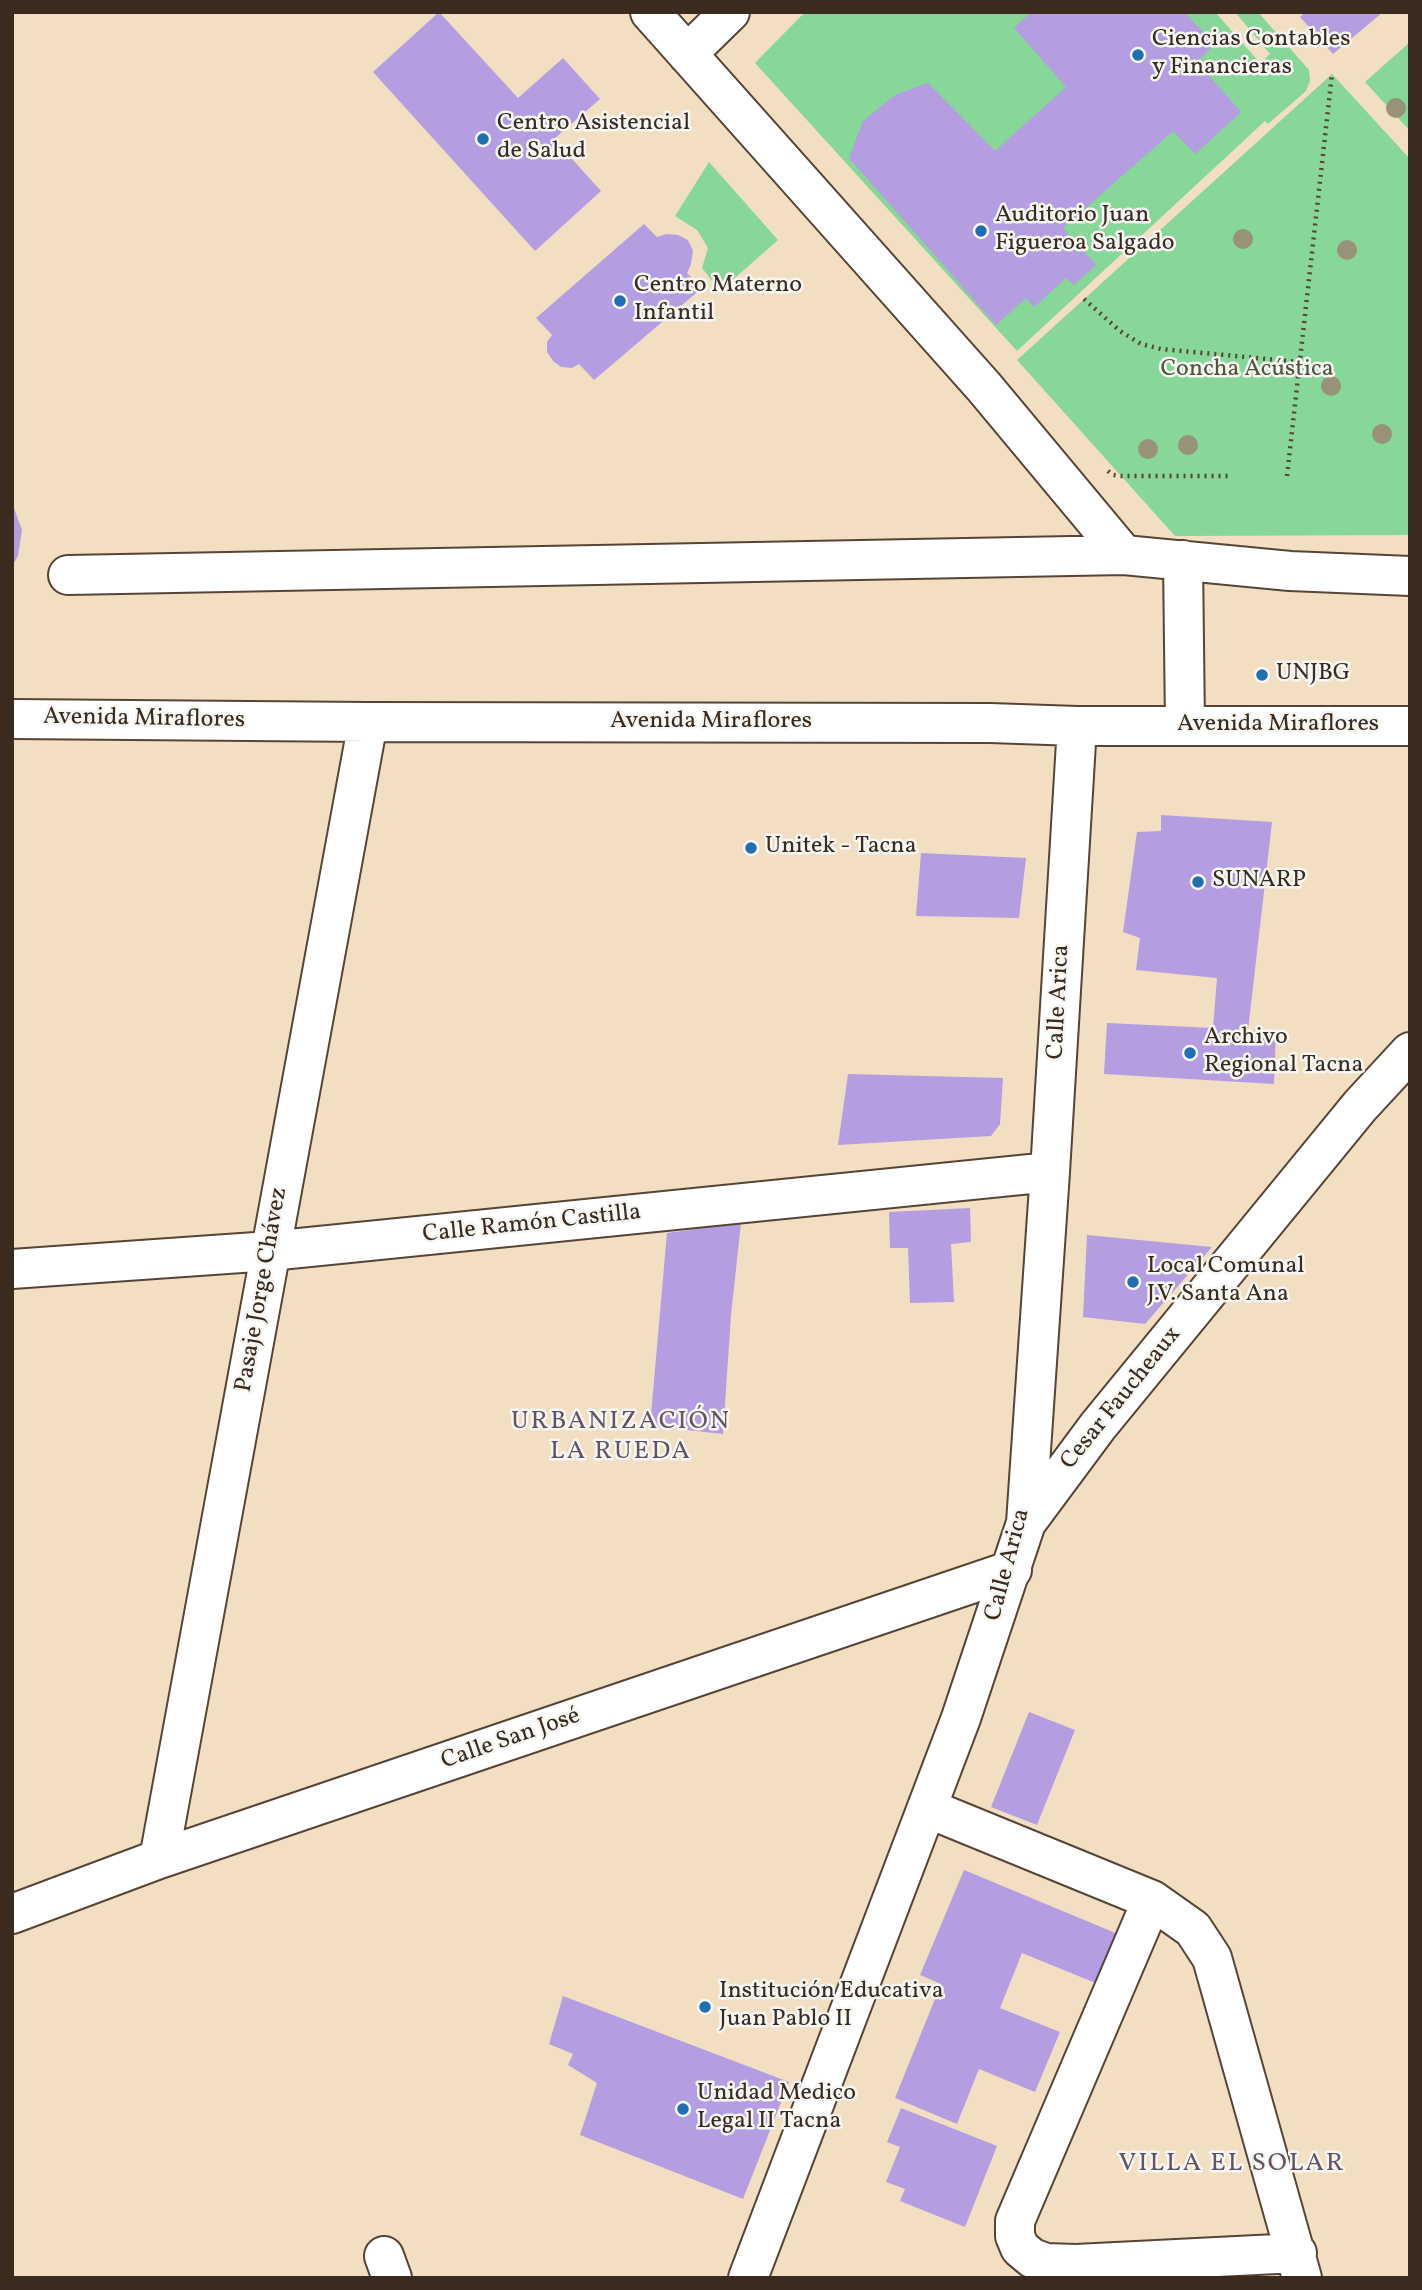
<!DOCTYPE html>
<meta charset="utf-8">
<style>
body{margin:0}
#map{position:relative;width:1422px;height:2290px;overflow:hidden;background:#f2dfc2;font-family:Vollkorn,serif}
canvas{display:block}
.frame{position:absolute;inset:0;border:14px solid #3b2a1e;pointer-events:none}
</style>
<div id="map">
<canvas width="1422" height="2290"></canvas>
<div class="frame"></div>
</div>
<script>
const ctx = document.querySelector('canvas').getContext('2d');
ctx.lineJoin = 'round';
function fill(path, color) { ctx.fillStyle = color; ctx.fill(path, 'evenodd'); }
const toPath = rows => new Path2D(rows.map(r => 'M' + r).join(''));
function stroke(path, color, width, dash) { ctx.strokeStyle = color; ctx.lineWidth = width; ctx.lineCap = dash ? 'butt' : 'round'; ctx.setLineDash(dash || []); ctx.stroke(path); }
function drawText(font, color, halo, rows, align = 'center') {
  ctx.font = font + ' Vollkorn,serif'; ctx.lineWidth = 5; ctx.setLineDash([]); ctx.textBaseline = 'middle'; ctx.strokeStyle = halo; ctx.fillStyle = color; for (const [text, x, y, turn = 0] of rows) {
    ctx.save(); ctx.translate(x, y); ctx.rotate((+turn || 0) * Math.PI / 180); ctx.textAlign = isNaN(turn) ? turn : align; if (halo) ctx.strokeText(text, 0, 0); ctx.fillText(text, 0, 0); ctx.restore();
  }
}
fill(toPath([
 [805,12,1215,12,1260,63,1270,54,1235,12,1258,12,1309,70,1310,81,1306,91,1268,124,1265,121,1017,351,755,63],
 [1410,42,1410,131,1365,82],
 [1332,74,1410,159,1410,535,1175,536,1017,360],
 [709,162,778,240,720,291,702,268,708,248,697,230,675,216]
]), '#86d798');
fill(toPath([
 [439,12,518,98,563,58,600,99,554,139,601,191,535,251,373,72],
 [1031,12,1184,12,1215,44,1197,62,1241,112,1195,154,1173,131,1063,228,1096,265,1074,285,1066,278,1034,307,1026,298,996,325,849,158,863,121,895,95,928,83,995,151,1066,87,1014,28],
 [1305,12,1383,12,1333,54,1300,17],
 [644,224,657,237,666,234,678,235,688,240,693,251,691,264,687,273,702,288,594,380,579,364,572,368,561,367,553,361,547,352,547,342,552,335,536,318],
 [12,503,22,530,18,556,12,566],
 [1161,815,1272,822,1248,1030,1276,1032,1274,1084,1104,1074,1107,1023,1213,1028,1217,978,1136,970,1140,938,1123,932,1137,832,1161,831],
 [921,853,1026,858,1019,918,916,916],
 [848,1074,1003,1078,1000,1124,991,1136,838,1145],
 [970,1208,971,1242,951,1244,954,1302,910,1303,908,1248,890,1248,889,1212],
 [741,1223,731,1315,723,1434,650,1426,667,1233],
 [1087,1235,1212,1247,1145,1324,1083,1317],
 [1029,1712,1075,1730,1037,1825,991,1807],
 [964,1870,1118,1934,1098,1984,1022,1953,1000,2008,1060,2032,1035,2092,979,2069,957,2124,895,2098,941,1984,920,1975],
 [563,1996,789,2082,743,2199,580,2135,597,2083,568,2065,573,2054,549,2044],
 [901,2108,997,2146,965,2227,900,2201,905,2189,886,2182,900,2147,887,2142]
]), '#b49de1');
const minor = toPath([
 [650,12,984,387,1124,555],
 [687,54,730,12],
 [1183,560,1185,726],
 [68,575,1124,555,1290,571,1410,576],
 [12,719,368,722,990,723,1077,726,1410,726],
 [12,1269,270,1251,1050,1172],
 [1026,1523,1098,1426,1360,1106,1410,1052],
 [927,1808,1152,1900,1193,1929,1212,1958,1302,2278],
 [159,1859,368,722],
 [1152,1900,1015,2221,1015,2236,1020,2248,1032,2258,1046,2263,1076,2264,1297,2253],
 [12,1914,159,1859,1012,1570],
 [384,2256,392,2278],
 [748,2278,961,1718,1026,1523,1050,1172,1077,726]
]);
stroke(minor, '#564537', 42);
stroke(toPath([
 [1084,299,1120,331,1141,344,1161,349,1299,362],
 [1108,471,1113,475,1121,476,1232,476],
 [1287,476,1332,74]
]), '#564537', 4.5, [2, 5]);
stroke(minor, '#fff', 38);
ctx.fillStyle = '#989378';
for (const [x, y] of [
 [1396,108],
 [1243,239],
 [1347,250],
 [1331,386],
 [1382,434],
 [1188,445],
 [1148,449]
]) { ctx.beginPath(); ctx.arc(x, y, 10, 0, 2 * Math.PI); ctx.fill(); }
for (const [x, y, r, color] of [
 [1138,55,7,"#1f6fb2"],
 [483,139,7,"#1f6fb2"],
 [981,231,7,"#1f6fb2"],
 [620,301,7,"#1f6fb2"],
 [1262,675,7,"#1f6fb2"],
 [751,848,7,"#1f6fb2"],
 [1198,882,7,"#1f6fb2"],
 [1190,1053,7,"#1f6fb2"],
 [1133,1282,7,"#1f6fb2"],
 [705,2007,7,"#1f6fb2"],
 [683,2109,7,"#1f6fb2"]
]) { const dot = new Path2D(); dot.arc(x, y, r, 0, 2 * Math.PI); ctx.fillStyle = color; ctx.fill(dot); stroke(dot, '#f6f6f2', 2.5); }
drawText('24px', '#3b2a1e', '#f6f6f2', [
 ["Ciencias Contables",1152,41],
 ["y Financieras",1152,69],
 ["Centro Asistencial",497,125],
 ["de Salud",497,153],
 ["Auditorio Juan",995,217],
 ["Figueroa Salgado",995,245],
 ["Centro Materno",634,287],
 ["Infantil",634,315],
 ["UNJBG",1276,675],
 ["Unitek - Tacna",765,848],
 ["SUNARP",1212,882],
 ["Archivo",1204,1039],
 ["Regional Tacna",1204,1067],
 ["Local Comunal",1147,1268],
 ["J.V. Santa Ana",1147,1296],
 ["Institución Educativa",719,1993],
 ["Juan Pablo II",719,2021],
 ["Unidad Medico",697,2095],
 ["Legal II Tacna",697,2123]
], 'left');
drawText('24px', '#4e553c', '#f6f6f2', [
 ["Concha Acústica",1247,371]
]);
drawText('24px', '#3b2a1e', '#f6f6f2', [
 ["Avenida Miraflores",144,720,1],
 ["Avenida Miraflores",711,723],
 ["Avenida Miraflores",1278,726],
 ["Calle Arica",1060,1002,-87],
 ["Calle Ramón Castilla",532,1225,-6],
 ["Pasaje Jorge Chávez",263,1290,-80],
 ["Cesar Faucheaux",1122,1399,-51],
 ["Calle Arica",1009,1565,-75],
 ["Calle San José",511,1740,-19]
]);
ctx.letterSpacing = '2px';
drawText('26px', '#655262', '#f6f6f2', [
 ["URBANIZACIÓN",621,1423],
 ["LA RUEDA",621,1453],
 ["VILLA EL SOLAR",1232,2165]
]);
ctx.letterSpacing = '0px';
</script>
